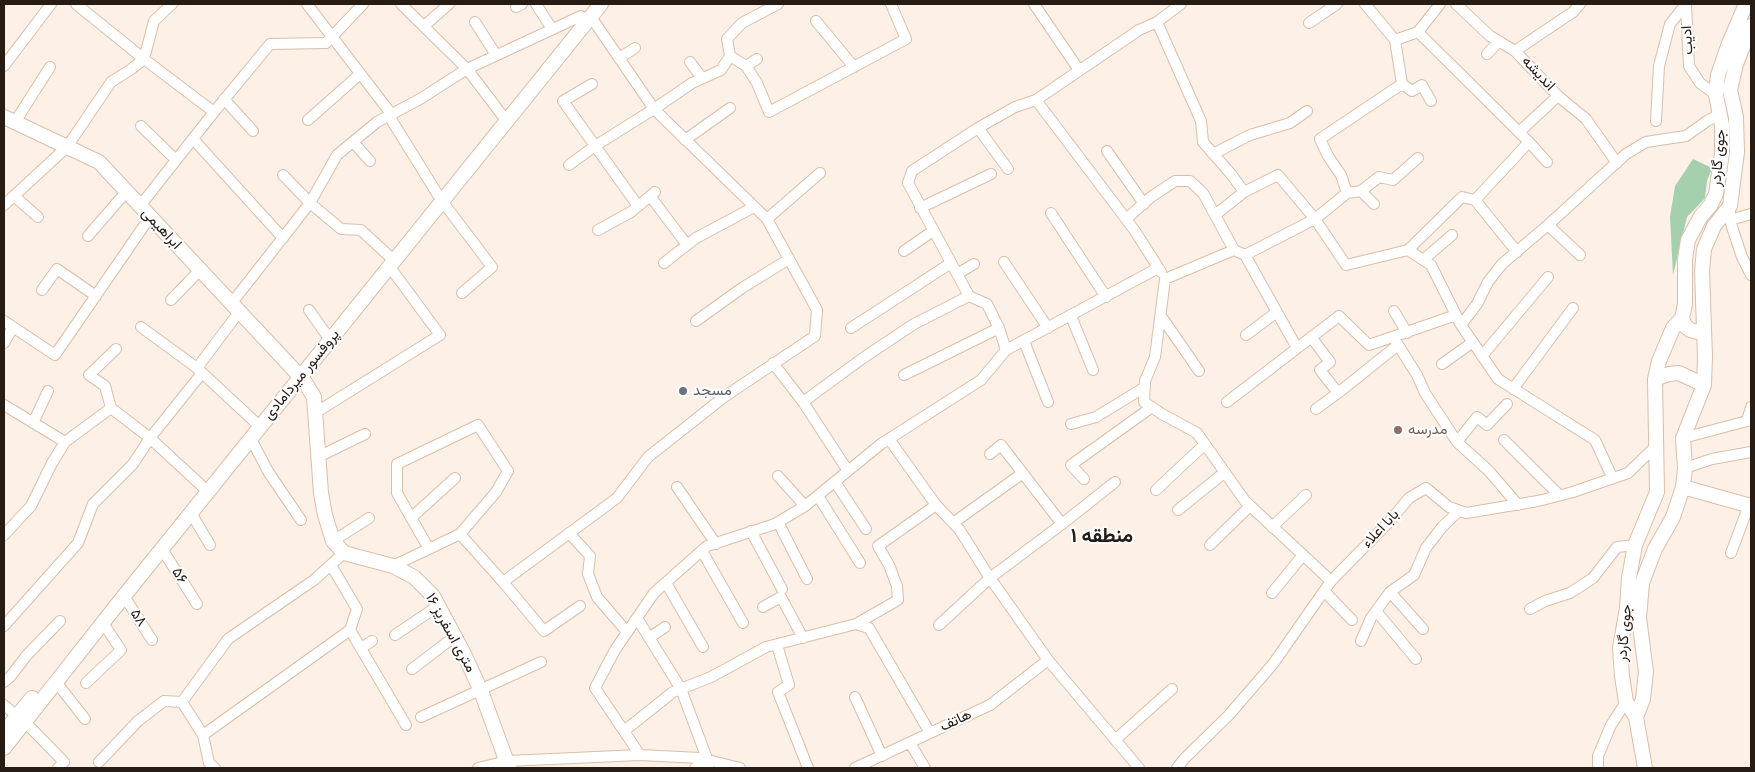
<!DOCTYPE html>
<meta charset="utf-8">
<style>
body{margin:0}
#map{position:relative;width:1755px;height:772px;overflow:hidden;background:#fcf0e7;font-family:"Roboto Condensed",sans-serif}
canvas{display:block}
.frame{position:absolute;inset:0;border:5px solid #271c14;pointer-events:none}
</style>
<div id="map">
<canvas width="1755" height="772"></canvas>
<div class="frame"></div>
</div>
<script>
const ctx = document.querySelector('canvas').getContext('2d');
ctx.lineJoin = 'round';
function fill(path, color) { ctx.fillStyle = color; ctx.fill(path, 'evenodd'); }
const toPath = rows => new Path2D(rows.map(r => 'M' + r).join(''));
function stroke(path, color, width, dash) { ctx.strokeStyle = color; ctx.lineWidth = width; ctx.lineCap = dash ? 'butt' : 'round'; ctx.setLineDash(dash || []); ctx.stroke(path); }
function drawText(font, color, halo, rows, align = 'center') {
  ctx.font = font + ' "Roboto Condensed",Vazirmatn,sans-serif'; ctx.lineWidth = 4; ctx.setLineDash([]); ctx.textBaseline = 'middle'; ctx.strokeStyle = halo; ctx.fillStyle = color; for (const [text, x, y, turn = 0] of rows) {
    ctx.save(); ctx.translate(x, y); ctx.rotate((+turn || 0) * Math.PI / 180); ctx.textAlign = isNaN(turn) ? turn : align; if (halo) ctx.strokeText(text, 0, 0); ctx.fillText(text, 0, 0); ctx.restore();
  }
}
fill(toPath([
 [1693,159,1712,168,1707,181,1705,198,1687,217,1673,275,1670,217,1675,186]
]), '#a4d0ae');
const street = toPath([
 [76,4,144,59,214,112],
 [307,4,392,115],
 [401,4,467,69,502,115],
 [536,4,552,29],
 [1034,4,1079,70],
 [1456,4,1490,36,1515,51],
 [1686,4,1689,66,1700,83,1716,95],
 [516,7,522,4],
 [816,21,854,67],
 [475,22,496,55],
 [1157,22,1201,121,1203,142,1231,174,1244,192,1278,175,1315,219,1347,193,1341,175,1328,156,1320,139,1402,84,1395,40],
 [1309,23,1337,4],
 [424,26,449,4],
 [1418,32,1440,4],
 [1487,54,1499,41],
 [730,56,746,66,757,83,769,112,906,39,891,4],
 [619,58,635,48],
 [690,62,702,78],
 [4,66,51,4],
 [746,66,757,59],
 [592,84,563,101,638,206],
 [1402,84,1412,91,1422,85,1431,101],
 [1558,96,1586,119,1617,163],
 [224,99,253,131],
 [389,116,438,195],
 [308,120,360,74],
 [1656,121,1659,66,1670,24,1686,4],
 [15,122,50,67],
 [141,126,176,160],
 [978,128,1008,169],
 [1519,132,1558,96,1515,51,1573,12,1580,4],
 [193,139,283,238],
 [685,140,730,108],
 [353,142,370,161],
 [1529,142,1547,162],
 [1107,151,1144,204],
 [1213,154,1250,135,1290,123,1307,111],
 [569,165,595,146,654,109,692,83,721,70,730,56,727,39,742,23,778,4],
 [283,175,310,203,337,155,377,122,420,99,467,69,581,16],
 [1361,191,1374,204],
 [1347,193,1361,191,1379,177,1393,180,1418,158],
 [14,196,38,217],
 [650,196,687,245],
 [1475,200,1517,252],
 [442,201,492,267,462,293],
 [4,205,67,147,111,82,130,70,144,59,154,21,172,4],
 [140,206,214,112,270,44,326,43,363,4],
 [1730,206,1730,220,1734,233,1742,257,1751,275],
 [920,208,991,174],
 [1051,213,1106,297],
 [1215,215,1244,192],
 [767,219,820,173],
 [1126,219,1151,197,1175,181,1190,181,1203,193,1234,250],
 [1730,220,1751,214],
 [1548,225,1580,255],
 [598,230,631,212,655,192],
 [88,236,126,192],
 [1408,250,1431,265,1461,325,1498,379,1595,440,1612,477],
 [904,251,933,231],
 [1245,255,1297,348],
 [1423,260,1452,235],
 [1004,262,1048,328],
 [664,263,696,238,754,207],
 [1161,272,1135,231,1036,100,1139,30,1157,22,1181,4],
 [957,274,974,264],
 [42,290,57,269,96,296],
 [171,300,200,270],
 [231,304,310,203,341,229,361,230,389,256],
 [309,310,326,334],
 [1394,311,1407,333],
 [239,312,197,368,255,422],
 [1071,316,1093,370],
 [1161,316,1199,371],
 [4,321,55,355,150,217],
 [696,321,742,288,789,259],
 [1461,325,1477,304,1488,282,1502,264,1548,225,1626,154,1646,142,1686,136,1707,121,1720,114],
 [141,327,197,368],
 [851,328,951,263],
 [1246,335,1277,312],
 [1311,337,1330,362,1320,370,1338,393],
 [1393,337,1417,375,1425,393,1457,442,1489,471,1518,505],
 [1024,341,1048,402],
 [4,343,13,327],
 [1006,350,999,328,987,304,969,296,908,183,912,171,978,128,1015,107,1036,100],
 [1482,356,1548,277],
 [773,363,803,402,848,471],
 [1442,364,1473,342],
 [904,375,999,328],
 [1513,389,1573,308],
 [803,402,863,358,914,324,969,296],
 [1227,402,1339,316,1369,345,1456,315],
 [4,405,65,442],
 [111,408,105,386,89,375,116,349],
 [1316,409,1338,393,1398,345],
 [315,413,440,335,389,266],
 [1747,421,1751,407],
 [33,423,48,391],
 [1071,424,1096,417,1145,387],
 [1683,438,1751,420],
 [251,439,269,473,301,520],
 [889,439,936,505,959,529,990,578,1048,660,1139,768],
 [1504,440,1559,495],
 [1457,442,1477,417,1487,425,1507,404],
 [990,454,1001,445,1062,524],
 [318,457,365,434],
 [1685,468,1712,459,1751,452],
 [778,476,805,506],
 [1084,479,1071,465,1152,407],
 [835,482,866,529],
 [677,487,716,544],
 [1156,490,1205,444],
 [818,496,860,563],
 [1178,510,1225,472],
 [191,513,210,545],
 [411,518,455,478],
 [778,522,807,579],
 [953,523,1023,473],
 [1272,527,1306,495],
 [751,531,782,589],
 [569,533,590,556,588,574,597,597,627,632],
 [4,535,31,506,52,463,65,442,111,408,150,438,203,487],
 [333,541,369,518],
 [1210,545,1250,506],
 [162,549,197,604],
 [429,549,397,493,397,464,478,425,508,471,496,492,460,534],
 [702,551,743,623],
 [344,553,314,580,228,639,182,702,203,735,350,630,406,725],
 [1731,553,1749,505],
 [331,565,357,609,350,630],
 [393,566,460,534,503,582,617,498,648,457,724,397,815,336,817,310,767,219,654,109,591,17],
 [1331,581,1245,501,1197,433,1162,414,1144,402,1145,381,1155,357,1165,279,1234,250,1245,255,1315,219,1346,265,1408,250,1462,197,1475,200,1529,142,1418,32,1395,40,1365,4],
 [503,582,544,631,580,606],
 [666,583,703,647],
 [1324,591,1352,620],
 [1390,592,1423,629],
 [1272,593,1303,555],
 [124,596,152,640],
 [763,607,781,597,803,638],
 [1530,609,1545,601,1570,593,1593,578,1617,547,1635,545],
 [1376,611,1416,659],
 [637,618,681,689,709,764],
 [856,624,898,600,897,586,889,565,878,546,936,505],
 [939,625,990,578,1062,524,1115,482],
 [4,626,78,543,93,504,133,464,150,438,202,373],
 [395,635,438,606],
 [649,638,665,627],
 [1361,641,1371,618,1390,592,1414,575,1426,548,1442,527,1459,511],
 [777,645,789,685,778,692,808,768],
 [361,648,372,641],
 [412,669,454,637],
 [4,682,10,677,27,655,60,621],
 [56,682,85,719],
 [86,683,121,650,103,623],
 [855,697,882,756],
 [4,705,17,716],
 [421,717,541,662],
 [25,722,64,762,58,768],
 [624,731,673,692,711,677,766,647,856,624,869,628,930,733],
 [203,735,209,763,215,768],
 [1115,740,1172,689],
 [910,743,925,768],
 [640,755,595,688,615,650,654,593,707,546,775,524,805,506,881,444,981,380,1006,350,1158,268],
 [99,762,138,721,164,701,182,702],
 [478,768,507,761,640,755,700,758,740,768],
 [695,768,707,760],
 [855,768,990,705,1048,660],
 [1177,768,1184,759,1228,716,1273,664,1331,581,1389,522,1409,498,1426,488,1449,507,1466,513,1538,501,1573,492,1628,473,1656,446],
 [1598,768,1598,756,1611,725,1626,702]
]);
const secondary = toPath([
 [4,117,99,162,296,372,301,376,314,397,321,493,325,515,333,541,344,553,393,566,414,577,433,596,464,654,481,691,509,768],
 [1682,318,1685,326,1690,330,1698,332,1703,328],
 [1655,379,1669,374,1679,373,1704,385],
 [1683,487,1751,506],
 [1636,717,1643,699,1646,672,1639,618,1642,583,1655,549,1673,517,1683,487,1685,468,1683,438,1704,385,1705,357,1702,271,1704,249,1714,226,1730,206,1737,152,1736,117,1730,90,1736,64,1751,26],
 [4,732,32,698],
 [4,748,124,596,601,4],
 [1645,768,1636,717,1626,702,1622,676,1620,648,1627,608,1629,578,1635,545,1657,492,1655,379,1659,361,1673,328,1682,318,1685,304,1685,259,1688,240,1701,216,1710,206,1716,194,1722,153,1722,125,1716,95,1718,75,1728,46,1746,4]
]);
stroke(street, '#dbbea8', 12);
stroke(secondary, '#dbbea8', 16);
stroke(street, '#fff', 10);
stroke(secondary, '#fff', 14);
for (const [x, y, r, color] of [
 [683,391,5,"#6b7280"],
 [1398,430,5,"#8d6e63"]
]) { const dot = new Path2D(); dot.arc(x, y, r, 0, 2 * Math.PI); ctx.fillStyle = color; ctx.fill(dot); stroke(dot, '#fff', 2); }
drawText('15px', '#271c14', '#fff', [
 ["ادیب",1688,40,-93],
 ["اندیشه",1538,74,47],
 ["جوی گاردر",1719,158,-85],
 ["ابراهیمی",161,229,47],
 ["پروفسور میردامادی",302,375,-51],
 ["بابا اعلاء",1381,529,-47],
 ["۵۶",179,576,57],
 ["۵۸",138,618,57],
 ["۱۶ متری اسفریز",450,633,61],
 ["جوی گاردر",1625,633,-85],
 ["هاتف",956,721,-25]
]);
drawText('15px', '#5b616d', '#fff', [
 ["مسجد",693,391]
], 'left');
drawText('15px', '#785e54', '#fff', [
 ["مدرسه",1408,430]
], 'left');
drawText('bold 20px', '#271c14', '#fff', [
 ["منطقه ۱",1102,537]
]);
</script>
